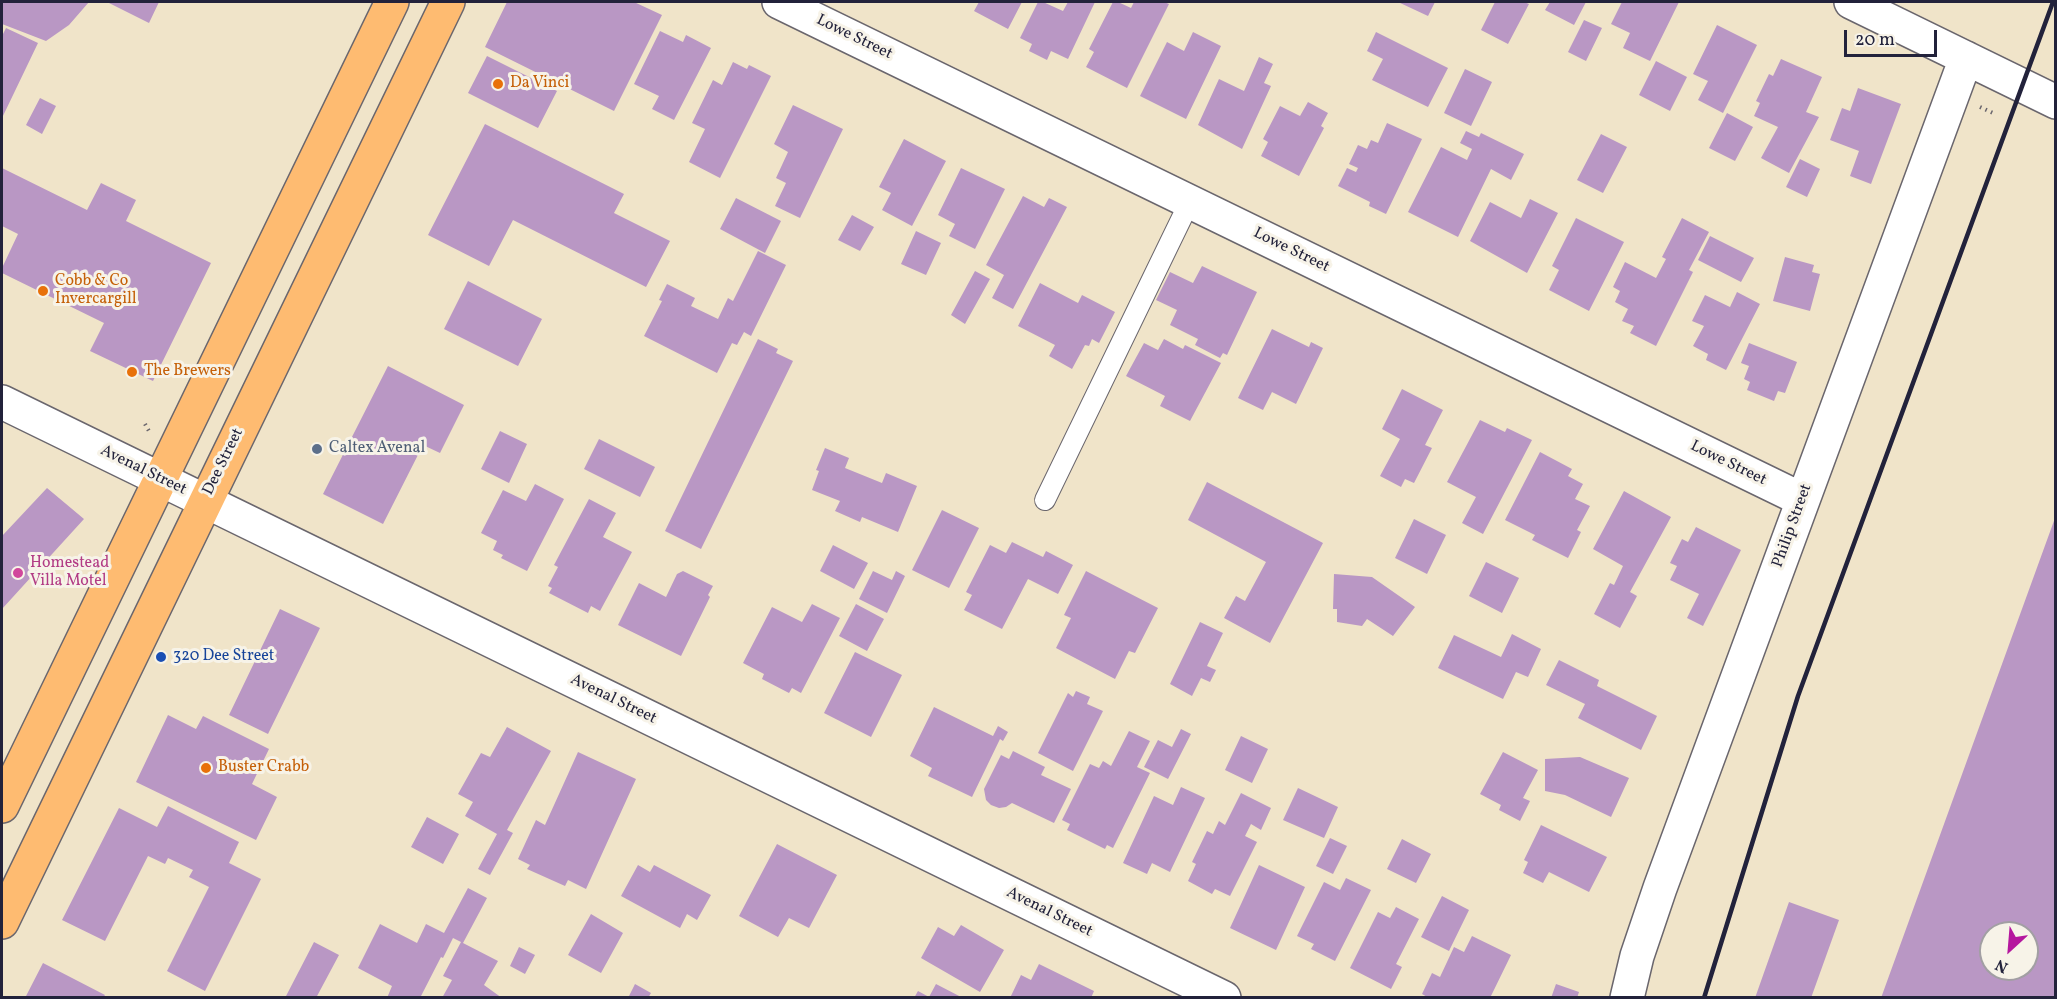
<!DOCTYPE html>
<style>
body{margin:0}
#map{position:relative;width:2057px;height:999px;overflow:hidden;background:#f0e4c9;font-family:Vollkorn,serif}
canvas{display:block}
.frame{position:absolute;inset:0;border:3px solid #22223b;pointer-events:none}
.north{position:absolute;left:1979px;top:921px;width:60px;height:60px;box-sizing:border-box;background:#f7f3e8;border:2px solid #a29fa3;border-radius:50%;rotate:206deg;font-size:16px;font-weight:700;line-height:24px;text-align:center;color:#22223b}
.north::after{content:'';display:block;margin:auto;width:21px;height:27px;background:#b5179e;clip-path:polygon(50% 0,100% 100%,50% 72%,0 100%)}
.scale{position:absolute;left:1844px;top:30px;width:93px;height:27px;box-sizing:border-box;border:3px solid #22223b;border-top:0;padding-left:8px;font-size:18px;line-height:21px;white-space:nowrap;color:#22223b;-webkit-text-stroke:4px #f7f3e8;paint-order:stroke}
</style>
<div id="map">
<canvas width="2057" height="999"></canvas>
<div class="frame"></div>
<div class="north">N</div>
<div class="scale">20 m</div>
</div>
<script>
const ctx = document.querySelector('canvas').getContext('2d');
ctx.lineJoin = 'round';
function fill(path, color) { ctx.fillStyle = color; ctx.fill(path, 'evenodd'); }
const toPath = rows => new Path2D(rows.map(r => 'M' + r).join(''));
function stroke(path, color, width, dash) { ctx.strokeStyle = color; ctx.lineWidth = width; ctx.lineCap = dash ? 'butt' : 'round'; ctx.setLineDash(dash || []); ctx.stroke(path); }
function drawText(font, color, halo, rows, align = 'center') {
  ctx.font = font + ' Vollkorn,serif'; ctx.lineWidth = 6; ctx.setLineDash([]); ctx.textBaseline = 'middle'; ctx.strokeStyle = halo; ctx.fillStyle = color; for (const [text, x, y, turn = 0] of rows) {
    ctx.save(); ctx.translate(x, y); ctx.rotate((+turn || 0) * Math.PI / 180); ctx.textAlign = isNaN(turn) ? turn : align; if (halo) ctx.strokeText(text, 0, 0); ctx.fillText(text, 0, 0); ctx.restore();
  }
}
fill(toPath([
 [2,2,89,2,69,25,46,41,2,24],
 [107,2,159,2,149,23],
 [507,2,634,2,662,15,614,111,485,47],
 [979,2,1022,2,1008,29,974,11],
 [1038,2,1043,2,1063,11,1068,2,1095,2,1068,59,1051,51,1047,60,1029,51,1032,44,1020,38],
 [1113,2,1118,2,1131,8,1134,2,1164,2,1169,4,1127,88,1086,67,1094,52,1089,49],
 [1398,2,1435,2,1428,16],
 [1495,2,1524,2,1529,4,1508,44,1481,30],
 [1550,2,1586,2,1574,25,1545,10],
 [1622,2,1679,2,1650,61,1623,48,1630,33,1611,24],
 [1584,20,1602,28,1586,61,1568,52],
 [1717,25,1757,45,1723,113,1698,100,1708,81,1693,74],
 [6,28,38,43,2,118,2,36],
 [660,31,683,42,686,35,711,48,674,120,652,109,659,96,634,84],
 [1193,32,1221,46,1186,119,1140,96,1167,42,1184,51],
 [1376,32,1448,68,1428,107,1372,80,1383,59,1367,51],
 [487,56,557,91,538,128,468,93],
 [1259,57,1273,64,1264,83,1271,86,1242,149,1198,125,1219,79,1244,91],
 [1781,59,1822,77,1806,112,1819,117,1789,173,1761,158,1778,127,1754,116,1760,103,1756,101,1769,74,1773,76],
 [1656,61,1687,77,1670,111,1639,95],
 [733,62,747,69,749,65,771,76,720,178,689,162,705,129,692,123,713,80,722,85],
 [1465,69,1492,82,1471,126,1444,113],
 [1858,88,1901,104,1871,184,1850,176,1859,151,1830,140,1842,108,1850,111],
 [40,98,56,106,42,134,26,125],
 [1308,102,1328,113,1321,126,1324,128,1299,176,1261,156,1268,142,1263,139,1280,106,1300,116],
 [793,105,843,129,800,218,775,206,786,183,776,178,788,152,774,144],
 [1727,113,1753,127,1735,161,1709,148],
 [1387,123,1422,139,1386,214,1369,206,1370,202,1338,186,1347,168,1356,172,1358,168,1349,164,1358,145,1367,149,1371,140,1378,143],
 [485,124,624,194,614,213,670,241,646,287,513,220,489,266,428,235],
 [1466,131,1479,137,1481,133,1524,154,1511,180,1491,169,1458,237,1408,212,1441,147,1467,160,1472,149,1460,143],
 [1601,134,1627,147,1603,193,1577,180],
 [904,139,946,161,912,226,882,210,891,193,879,187],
 [1800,159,1820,169,1807,197,1786,187],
 [2,168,87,210,101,183,136,200,126,221,211,263,153,381,90,351,104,323,2,273,2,268,18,234,2,226],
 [961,168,1005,189,975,249,949,236,955,224,938,215],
 [1023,196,1044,207,1049,198,1067,207,1013,309,992,298,1004,275,986,265],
 [736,198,781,221,765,253,720,229],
 [1530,199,1558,213,1527,273,1470,241,1490,202,1521,218],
 [852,215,874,227,860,251,838,240],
 [1576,218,1624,242,1589,311,1549,290,1559,270,1552,266],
 [1682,218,1709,232,1689,270,1693,272,1656,346,1630,333,1634,326,1622,321,1628,309,1615,302,1620,291,1613,287,1625,262,1656,278,1666,259,1662,257],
 [916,231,941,243,926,275,901,264],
 [1710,236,1754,258,1741,282,1698,260],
 [758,251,786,265,751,336,744,332,737,345,732,343,717,373,644,336,662,301,659,300,667,284,695,298,691,306,718,319,728,298,733,301],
 [1785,257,1814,265,1812,272,1820,274,1810,311,1773,301],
 [1202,266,1257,292,1227,355,1223,353,1220,358,1195,345,1198,339,1170,325,1177,310,1156,300,1170,272,1193,283],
 [975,271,990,279,965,324,951,315],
 [468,281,542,319,518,366,444,329],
 [1040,283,1078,303,1082,295,1115,312,1099,343,1092,339,1089,346,1085,345,1072,369,1049,356,1055,345,1018,326],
 [1737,292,1760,304,1726,370,1706,360,1708,354,1693,346,1704,326,1692,321,1705,295,1730,307],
 [1272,329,1309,347,1311,342,1323,348,1296,404,1272,392,1263,410,1238,398],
 [758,339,778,349,776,353,793,361,701,549,665,531],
 [1164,339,1183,349,1185,345,1221,363,1190,421,1160,406,1165,396,1126,376,1144,343,1158,350],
 [1749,343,1797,362,1785,393,1778,391,1774,401,1747,390,1750,382,1744,379,1749,366,1741,363],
 [388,366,464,405,440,453,423,445,383,524,323,494],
 [1402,389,1443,410,1425,445,1432,448,1414,483,1405,479,1401,487,1380,476,1400,439,1382,429],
 [1480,420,1505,432,1507,428,1532,440,1483,534,1462,523,1476,497,1447,482],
 [500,431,527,444,509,483,481,469],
 [599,439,655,467,640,497,584,469],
 [825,448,849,458,845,468,882,483,886,473,917,486,898,532,862,517,860,522,835,511,840,501,812,490,819,471,816,470],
 [1540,452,1572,469,1568,476,1583,484,1575,499,1590,506,1577,530,1581,532,1568,558,1532,540,1535,535,1505,520],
 [1207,482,1323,543,1270,643,1224,618,1236,596,1245,601,1266,562,1188,520],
 [535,484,564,499,527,571,501,558,503,555,493,550,497,541,481,533,503,490,526,501],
 [47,488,84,519,2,609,2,536],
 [1624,491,1671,517,1630,592,1637,596,1620,628,1594,614,1610,583,1614,585,1623,566,1593,549],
 [589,499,616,513,603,537,632,552,600,611,591,606,588,613,549,593,552,588,548,586,558,567,554,565],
 [942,510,979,528,949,588,912,570],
 [2055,518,2056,998,1881,998,1973,744],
 [1991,933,2027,933,2027,969,1991,969],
 [1414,519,1446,535,1427,574,1395,558],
 [1696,527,1741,550,1703,626,1687,618,1699,594,1670,580,1677,566,1670,563,1682,539,1688,542],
 [1012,542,1043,557,1046,551,1073,565,1058,594,1028,579,1002,629,964,610,972,595,966,592,990,545,1006,553],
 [833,545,868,563,854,589,820,571],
 [1486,562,1519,578,1502,613,1469,596],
 [683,571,713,586,708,595,710,597,681,656,618,625,639,583,666,597,677,574],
 [873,571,892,580,896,571,905,576,887,613,859,599],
 [1086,571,1158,608,1135,653,1129,651,1115,679,1056,648,1071,618,1064,615],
 [1334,574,1372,577,1415,607,1393,636,1367,619,1362,626,1337,622,1337,609,1333,609],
 [812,604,840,618,801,693,792,688,789,693,762,679,764,674,743,663,772,607,802,622],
 [856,604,884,619,867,651,839,636],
 [280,609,320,628,268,734,229,715],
 [1200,622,1223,633,1207,666,1216,670,1210,682,1201,678,1192,696,1170,684],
 [1512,634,1541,649,1528,677,1516,672,1503,699,1438,668,1454,635,1501,657],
 [855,652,902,675,871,737,824,713],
 [1559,660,1599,680,1597,686,1657,716,1641,750,1578,718,1585,704,1546,685],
 [1076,691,1090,697,1087,704,1103,711,1073,771,1038,753,1068,693,1073,697],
 [934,707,993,736,998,726,1008,732,1003,741,1000,739,972,797,928,776,932,768,910,756],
 [168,715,196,729,203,716,269,749,252,784,277,797,256,840,136,782],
 [507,727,551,751,507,830,513,833,490,875,478,869,497,834,465,816,473,802,458,794,481,753,490,757],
 [1181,729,1191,734,1168,779,1144,767,1158,740,1172,747],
 [1129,731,1150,741,1137,767,1150,773,1113,848,1107,845,1105,849,1067,830,1070,824,1062,820,1090,764,1099,768,1103,761,1111,766],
 [1241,736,1268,749,1252,783,1225,770],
 [1013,751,1045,767,1041,775,1071,789,1054,823,1012,803,1006,807,999,808,991,805,986,800,984,789,1001,755,1009,759],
 [578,752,636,779,586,889,568,880,565,886,527,869,530,865,518,859,536,820,545,825],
 [1503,752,1538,770,1523,798,1530,801,1520,821,1499,810,1501,805,1480,794],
 [1580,757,1629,778,1611,817,1565,795,1545,791,1545,759],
 [1181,787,1205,798,1170,872,1152,863,1147,874,1123,863,1154,796,1173,805],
 [1298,788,1338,807,1324,838,1283,820],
 [1241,793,1271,808,1261,830,1251,824,1245,836,1257,842,1230,896,1215,889,1212,894,1188,881,1196,864,1192,862,1207,831,1213,834,1219,821,1225,825],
 [168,806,239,842,229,863,261,879,205,991,167,971,209,887,189,877,193,870,168,858,165,864,148,856,105,941,62,920,119,808,157,827],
 [427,817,459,834,443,864,411,847],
 [1541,825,1607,857,1589,892,1549,872,1543,883,1523,873,1528,862,1524,860],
 [1330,838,1347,846,1333,874,1316,866],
 [1402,839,1431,854,1416,883,1387,869],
 [777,844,837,875,809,928,789,918,778,937,739,916],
 [638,865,650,872,654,865,711,895,697,920,687,914,680,928,621,896],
 [1259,865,1305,887,1276,950,1230,928],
 [1346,878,1371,890,1335,961,1311,949,1314,944,1297,936,1324,882,1340,890],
 [468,888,487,898,463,943,498,961,484,985,502,998,442,998,452,980,443,976,461,942,453,938,443,958,441,957,420,998,387,998,392,986,358,968,380,924,417,943,426,924,444,933],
 [1442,896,1469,910,1449,951,1421,937],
 [1789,902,1839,920,1811,998,1755,998],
 [1396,907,1419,919,1396,964,1402,967,1391,989,1350,968,1378,912,1390,918],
 [591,914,623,933,601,973,568,955],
 [961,925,1004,950,980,992,921,958,938,927,954,936],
 [1472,936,1511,955,1490,998,1429,998,1422,994,1432,973,1440,977,1454,947,1464,952],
 [314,942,339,955,316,998,285,998],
 [519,947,535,955,525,974,510,966],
 [43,963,105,995,103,998,25,998],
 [1039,964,1094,991,1091,998,1010,998,1021,975,1031,980],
 [635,984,651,993,648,998,628,998],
 [936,984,963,998,914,998,918,991,929,997],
 [1556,984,1579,992,1577,998,1551,998]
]), '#b997c4');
const service = toPath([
 [1045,500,1190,201]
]);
const minor = toPath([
 [779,2,1803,500],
 [1851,2,2056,102],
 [2,402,1224,998],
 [1627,998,1637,956,1660,888,1966,58]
]);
const primary = toPath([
 [2,806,392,2],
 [2,922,448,2]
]);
stroke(service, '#6a666d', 22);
stroke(minor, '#6a666d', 36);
stroke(primary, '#6a666d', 36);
stroke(toPath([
 [1980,107,1993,113],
 [145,424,149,431]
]), '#6a666d', 4, [1.5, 4.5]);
stroke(service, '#fff', 20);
stroke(minor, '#fff', 33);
stroke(primary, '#febb71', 33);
stroke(toPath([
 [1704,998,1798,696,2053,2]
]), '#22223b', 4.5);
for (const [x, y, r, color] of [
 [498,84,6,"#e8710a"],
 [43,291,6,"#e8710a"],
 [132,372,6,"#e8710a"],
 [317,449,6,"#5c6f8a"],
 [18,573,6,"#d1479c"],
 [161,657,6,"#1a4fb4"],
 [206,768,6,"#e8710a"]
]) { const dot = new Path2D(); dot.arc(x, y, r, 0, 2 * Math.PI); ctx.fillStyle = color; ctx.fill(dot); stroke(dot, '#f7f3e8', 2); }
drawText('16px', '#22223b', '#f7f3e8', [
 ["Lowe Street",854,38,26],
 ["Lowe Street",1291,251,26],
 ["Dee Street",224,462,-64],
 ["Lowe Street",1728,464,26],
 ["Avenal Street",143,471,26],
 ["Philip Street",1793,526,-70],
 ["Avenal Street",613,700,26],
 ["Avenal Street",1049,913,26]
]);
drawText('16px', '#c56008', '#f7f3e8', [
 ["Da Vinci",510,84],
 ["Cobb & Co",55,282],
 ["Invercargill",55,300],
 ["The Brewers",144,372],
 ["Buster Crabb",218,768]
], 'left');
drawText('16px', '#4e5e75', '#f7f3e8', [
 ["Caltex Avenal",329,449]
], 'left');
drawText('16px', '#b23c85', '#f7f3e8', [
 ["Homestead",30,564],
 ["Villa Motel",30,582]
], 'left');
drawText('16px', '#164399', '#f7f3e8', [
 ["320 Dee Street",173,657]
], 'left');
</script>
